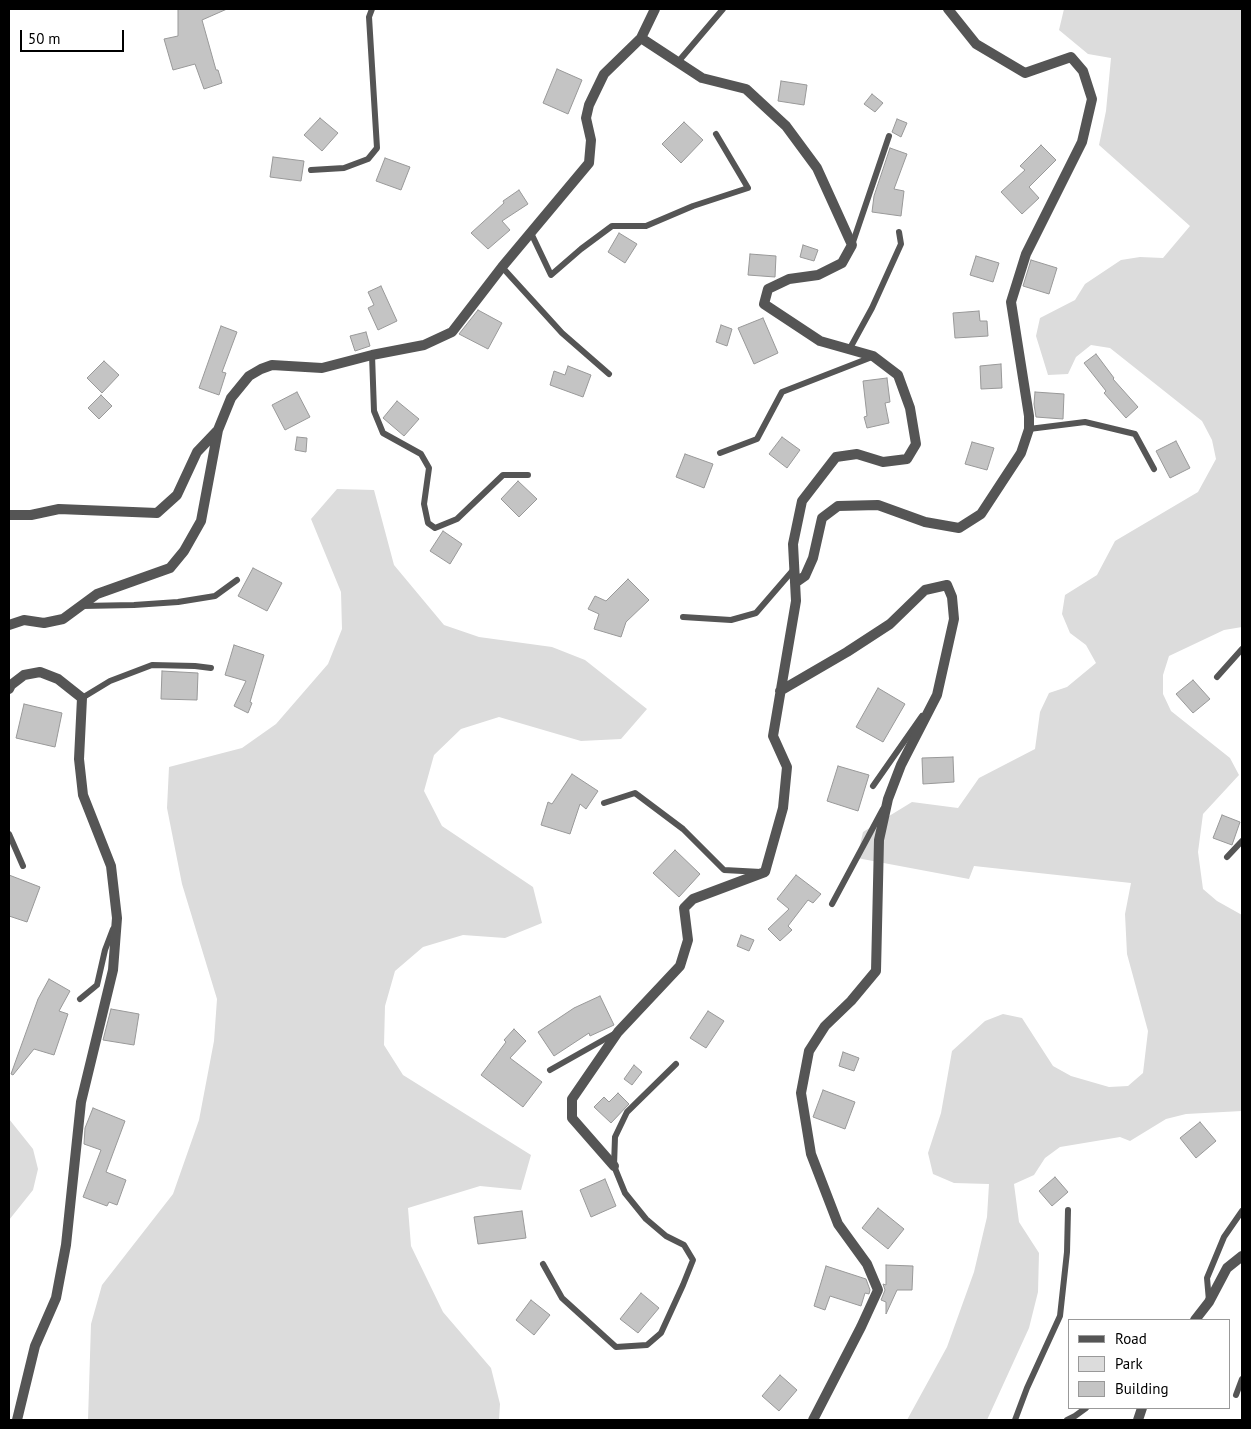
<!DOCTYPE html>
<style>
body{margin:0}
#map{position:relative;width:1251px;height:1429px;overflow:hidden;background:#fff;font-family:"PT Sans",sans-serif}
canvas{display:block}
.frame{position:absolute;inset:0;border:10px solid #000;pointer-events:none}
.legend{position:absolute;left:1068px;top:1319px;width:162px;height:90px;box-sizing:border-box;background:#fff;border:1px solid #999;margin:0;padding:6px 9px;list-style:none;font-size:15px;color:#000}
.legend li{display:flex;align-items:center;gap:10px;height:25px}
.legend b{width:25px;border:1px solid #999}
.scale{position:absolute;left:20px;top:30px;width:104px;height:22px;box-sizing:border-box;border:2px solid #000;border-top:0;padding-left:6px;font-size:15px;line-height:18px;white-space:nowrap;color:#000;-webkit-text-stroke:4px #fff;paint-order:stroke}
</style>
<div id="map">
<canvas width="1251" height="1429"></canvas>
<div class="frame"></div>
<ul class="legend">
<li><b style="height:6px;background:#555"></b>Road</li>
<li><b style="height:14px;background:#dcdcdc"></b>Park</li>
<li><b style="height:14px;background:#c4c4c4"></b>Building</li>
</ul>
<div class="scale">50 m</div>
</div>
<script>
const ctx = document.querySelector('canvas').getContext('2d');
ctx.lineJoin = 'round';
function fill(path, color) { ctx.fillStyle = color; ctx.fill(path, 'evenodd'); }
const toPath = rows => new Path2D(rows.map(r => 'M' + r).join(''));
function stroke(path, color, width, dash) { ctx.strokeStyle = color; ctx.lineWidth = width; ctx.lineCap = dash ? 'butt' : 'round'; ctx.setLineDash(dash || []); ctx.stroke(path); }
fill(toPath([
 [1064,9,1242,9,1242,627,1224,630,1169,656,1163,675,1163,694,1171,711,1230,758,1239,775,1203,814,1198,852,1203,889,1217,901,1242,915,1242,1111,1186,1114,1166,1119,1130,1141,1120,1137,1060,1147,1045,1158,1034,1175,1014,1184,1019,1222,1039,1253,1038,1292,1029,1328,987,1420,907,1420,947,1347,974,1272,987,1217,989,1184,954,1183,933,1174,928,1153,941,1113,952,1051,985,1021,1003,1014,1022,1018,1053,1066,1071,1076,1109,1087,1128,1086,1143,1073,1148,1031,1127,954,1125,914,1131,883,974,866,969,879,857,858,863,832,912,802,958,808,979,778,1035,749,1040,712,1049,693,1067,687,1096,663,1086,645,1070,633,1062,614,1065,595,1097,575,1115,541,1198,492,1216,459,1212,440,1202,421,1110,348,1091,345,1076,357,1068,374,1048,375,1036,336,1040,318,1075,300,1085,284,1121,260,1140,257,1163,258,1190,226,1099,145,1106,111,1111,58,1088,54,1059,30],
 [337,489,374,490,394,565,444,625,479,637,552,647,585,660,647,709,621,739,581,741,499,717,461,729,434,755,424,791,442,826,533,887,542,923,505,938,463,935,423,947,395,971,385,1006,384,1045,403,1075,531,1155,521,1190,480,1186,408,1208,411,1246,443,1312,491,1368,500,1404,499,1420,88,1420,91,1324,102,1285,173,1194,199,1120,214,1041,217,999,182,884,167,808,169,767,242,748,276,724,328,664,342,629,341,592,311,519],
 [9,1119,33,1149,38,1169,33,1190,9,1220]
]), '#dcdcdc');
const building = toPath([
 [178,9,227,9,202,20,216,70,218,70,222,83,204,89,195,64,173,70,164,39,178,36,178,9],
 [557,69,582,80,568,114,543,103,557,69],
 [781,81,807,85,804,105,778,101,781,81],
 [872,94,883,103,875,112,864,104,872,94],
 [320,118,338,133,322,151,304,135,320,118],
 [897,119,907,123,901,137,892,132,897,119],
 [684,122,703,140,681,163,662,144,684,122],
 [1041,145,1056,160,1029,187,1039,198,1022,214,1001,192,1025,170,1020,166,1041,145],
 [890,148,907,154,894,189,904,191,901,216,872,212,874,196,890,148],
 [273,157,304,161,301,181,270,177,273,157],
 [385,158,410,167,401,190,376,181,385,158],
 [519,190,528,204,502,221,510,230,488,249,471,233,504,203,503,201,519,190],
 [619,233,637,244,625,263,608,252,619,233],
 [803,245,818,250,814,261,800,257,803,245],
 [750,254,776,256,775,277,748,275,750,254],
 [976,256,999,263,993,282,970,275,976,256],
 [1031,260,1057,268,1049,294,1023,286,1031,260],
 [381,286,397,321,378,330,368,308,374,305,368,292,381,286],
 [478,310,502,323,488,349,459,334,478,310],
 [979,311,980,321,987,321,988,336,955,338,953,313,979,311],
 [763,318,778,353,754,364,738,328,763,318],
 [721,325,732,329,727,346,716,342,721,325],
 [221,326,237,332,222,372,226,373,219,395,199,388,221,326],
 [366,332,370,346,355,351,350,336,366,332],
 [1096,354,1114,378,1113,379,1138,407,1126,418,1104,393,1106,391,1084,363,1096,354],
 [104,361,119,375,102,393,87,378,104,361],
 [1001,364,1002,388,981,389,980,366,1001,364],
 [568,366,591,375,583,397,550,385,554,371,565,375,568,366],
 [887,378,890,402,885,403,889,423,867,428,864,417,867,416,863,381,887,378],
 [297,392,310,417,285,430,272,405,297,392],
 [1035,392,1064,394,1063,419,1036,417,1034,404,1035,392],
 [101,395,112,406,99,419,88,408,101,395],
 [397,401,419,419,404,436,383,418,397,401],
 [297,437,307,438,306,452,295,450,297,437],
 [782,437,800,450,787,468,769,454,782,437],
 [1176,441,1190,468,1170,478,1156,451,1176,441],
 [972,442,994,448,987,470,965,464,972,442],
 [685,454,713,464,704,488,676,477,685,454],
 [518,481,537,499,519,517,501,499,518,481],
 [443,531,462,544,450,564,430,551,443,531],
 [253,568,282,583,267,611,238,596,253,568],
 [628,579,649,600,626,622,621,637,594,629,599,614,588,609,595,596,606,601,628,579],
 [234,645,264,655,250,702,252,703,248,713,234,706,246,681,225,675,234,645],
 [162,671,198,673,197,700,161,699,162,671],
 [1193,680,1210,699,1193,713,1176,694,1193,680],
 [878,688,905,704,883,742,856,727,878,688],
 [24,704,62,713,55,747,16,738,24,704],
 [953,757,954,782,923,784,922,758,953,757],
 [838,766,869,775,858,811,827,801,838,766],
 [572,774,598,791,586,809,580,804,570,834,541,825,548,802,552,804,572,774],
 [1222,815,1240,822,1232,845,1213,838,1222,815],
 [675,850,700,874,679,897,653,873,675,850],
 [9,875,40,887,27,922,9,916,9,875],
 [796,875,821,894,813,903,808,900,788,926,792,930,780,941,768,929,789,909,777,899,796,875],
 [741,935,754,940,749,951,737,946,741,935],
 [49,979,70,991,59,1011,68,1014,54,1055,34,1049,13,1075,11,1074,38,999,49,979],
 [600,996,614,1025,590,1036,589,1033,554,1056,538,1032,574,1008,600,996],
 [111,1009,139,1014,134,1045,103,1040,111,1009],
 [708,1011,724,1021,706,1048,690,1038,708,1011],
 [514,1029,526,1041,510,1058,542,1082,523,1107,481,1075,506,1042,504,1040,514,1029],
 [843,1052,859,1058,854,1071,839,1066,843,1052],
 [634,1065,642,1072,632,1085,624,1079,634,1065],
 [823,1090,855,1102,845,1129,813,1117,823,1090],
 [618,1093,629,1104,611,1123,594,1107,604,1097,609,1102,618,1093],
 [93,1108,125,1121,106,1172,126,1180,117,1205,109,1202,107,1206,83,1197,101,1150,84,1144,85,1128,93,1108],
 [1200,1122,1216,1141,1196,1158,1180,1138,1200,1122],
 [1055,1177,1068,1192,1052,1206,1039,1191,1055,1177],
 [605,1179,616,1206,591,1217,580,1190,605,1179],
 [878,1208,904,1229,888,1249,862,1228,878,1208],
 [522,1211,526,1238,478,1244,474,1217,522,1211],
 [886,1265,913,1266,912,1290,897,1290,886,1314,886,1302,881,1300,885,1290,883,1284,886,1285,886,1265],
 [826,1266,866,1279,870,1290,869,1294,865,1293,861,1306,830,1296,825,1310,814,1306,826,1266],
 [641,1293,659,1308,638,1333,620,1319,641,1293],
 [531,1300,550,1315,534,1335,516,1320,531,1300],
 [780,1375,797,1390,779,1411,762,1396,780,1375]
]);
fill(building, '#c4c4c4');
stroke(building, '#999', 1);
stroke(toPath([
 [678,62,723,9],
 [311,170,344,168,368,159,377,148,369,17,372,9],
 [531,233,551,275,581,249,612,226,646,226,693,206,748,188,716,134],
 [852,245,889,136],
 [502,267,562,333,609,374],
 [849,350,872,308,901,244,899,232],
 [372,355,374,411,383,433,421,454,429,468,424,504,428,523,435,528,457,519,503,475,528,475],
 [1029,429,1085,422,1135,434,1154,469],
 [720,453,757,439,782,392,872,357],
 [82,606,134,605,178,602,215,596,237,580],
 [683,617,731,620,756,613,794,569],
 [1217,677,1242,649],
 [82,698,110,681,152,665,195,666,211,668],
 [873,786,922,716],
 [604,803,635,793,683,829,724,870,761,872],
 [9,834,23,866],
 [1227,857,1242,841],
 [832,904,883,809],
 [80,999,97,985,105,950,113,929],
 [550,1070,614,1034],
 [543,1264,562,1298,616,1347,647,1345,661,1333,683,1285,693,1260,684,1245,666,1236,646,1219,625,1193,614,1166,615,1137,627,1112,676,1064],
 [1209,1301,1207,1278,1224,1237,1242,1211],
 [1236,1395,1242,1379],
 [1015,1420,1027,1388,1060,1316,1067,1252,1068,1210],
 [1067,1420,1075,1416,1086,1408]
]), '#555', 6);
stroke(toPath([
 [9,515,31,515,59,509,157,513,177,495,197,452,217,431],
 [795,583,805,576,813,558,822,518,838,506,878,505,925,522,959,528,981,514,1021,453,1029,429,1029,416,1011,302,1026,254,1082,142,1092,99,1083,71,1071,57,1025,73,976,44,948,9],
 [9,625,24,620,44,623,63,619,97,594,170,568,184,551,201,521,218,430,231,398,249,376,261,369,272,365,322,368,372,355,424,345,452,332,502,267,589,163,591,140,586,118,589,105,604,74,641,38,655,9],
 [9,689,11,685,24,675,40,672,58,679,82,698,79,759,83,795,111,866,117,918,113,970,81,1102,66,1245,56,1298,35,1346,17,1420],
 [780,691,847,652,890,624,925,590,947,585,952,597,954,619,937,695,901,765,888,799,879,840,876,971,851,1001,825,1026,809,1051,801,1093,811,1154,838,1224,867,1264,878,1290,861,1327,813,1420],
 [614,1166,572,1118,572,1099,618,1032,680,966,688,940,684,908,693,899,765,872,783,808,787,767,773,736,796,601,793,544,802,501,836,457,857,454,883,462,907,459,916,444,910,408,898,375,873,356,820,341,764,304,768,289,789,279,818,275,842,263,852,245,817,168,786,126,746,89,702,78,641,38],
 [1195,1320,1209,1302,1227,1268,1242,1256],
 [1138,1420,1142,1408]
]), '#555', 10);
</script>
